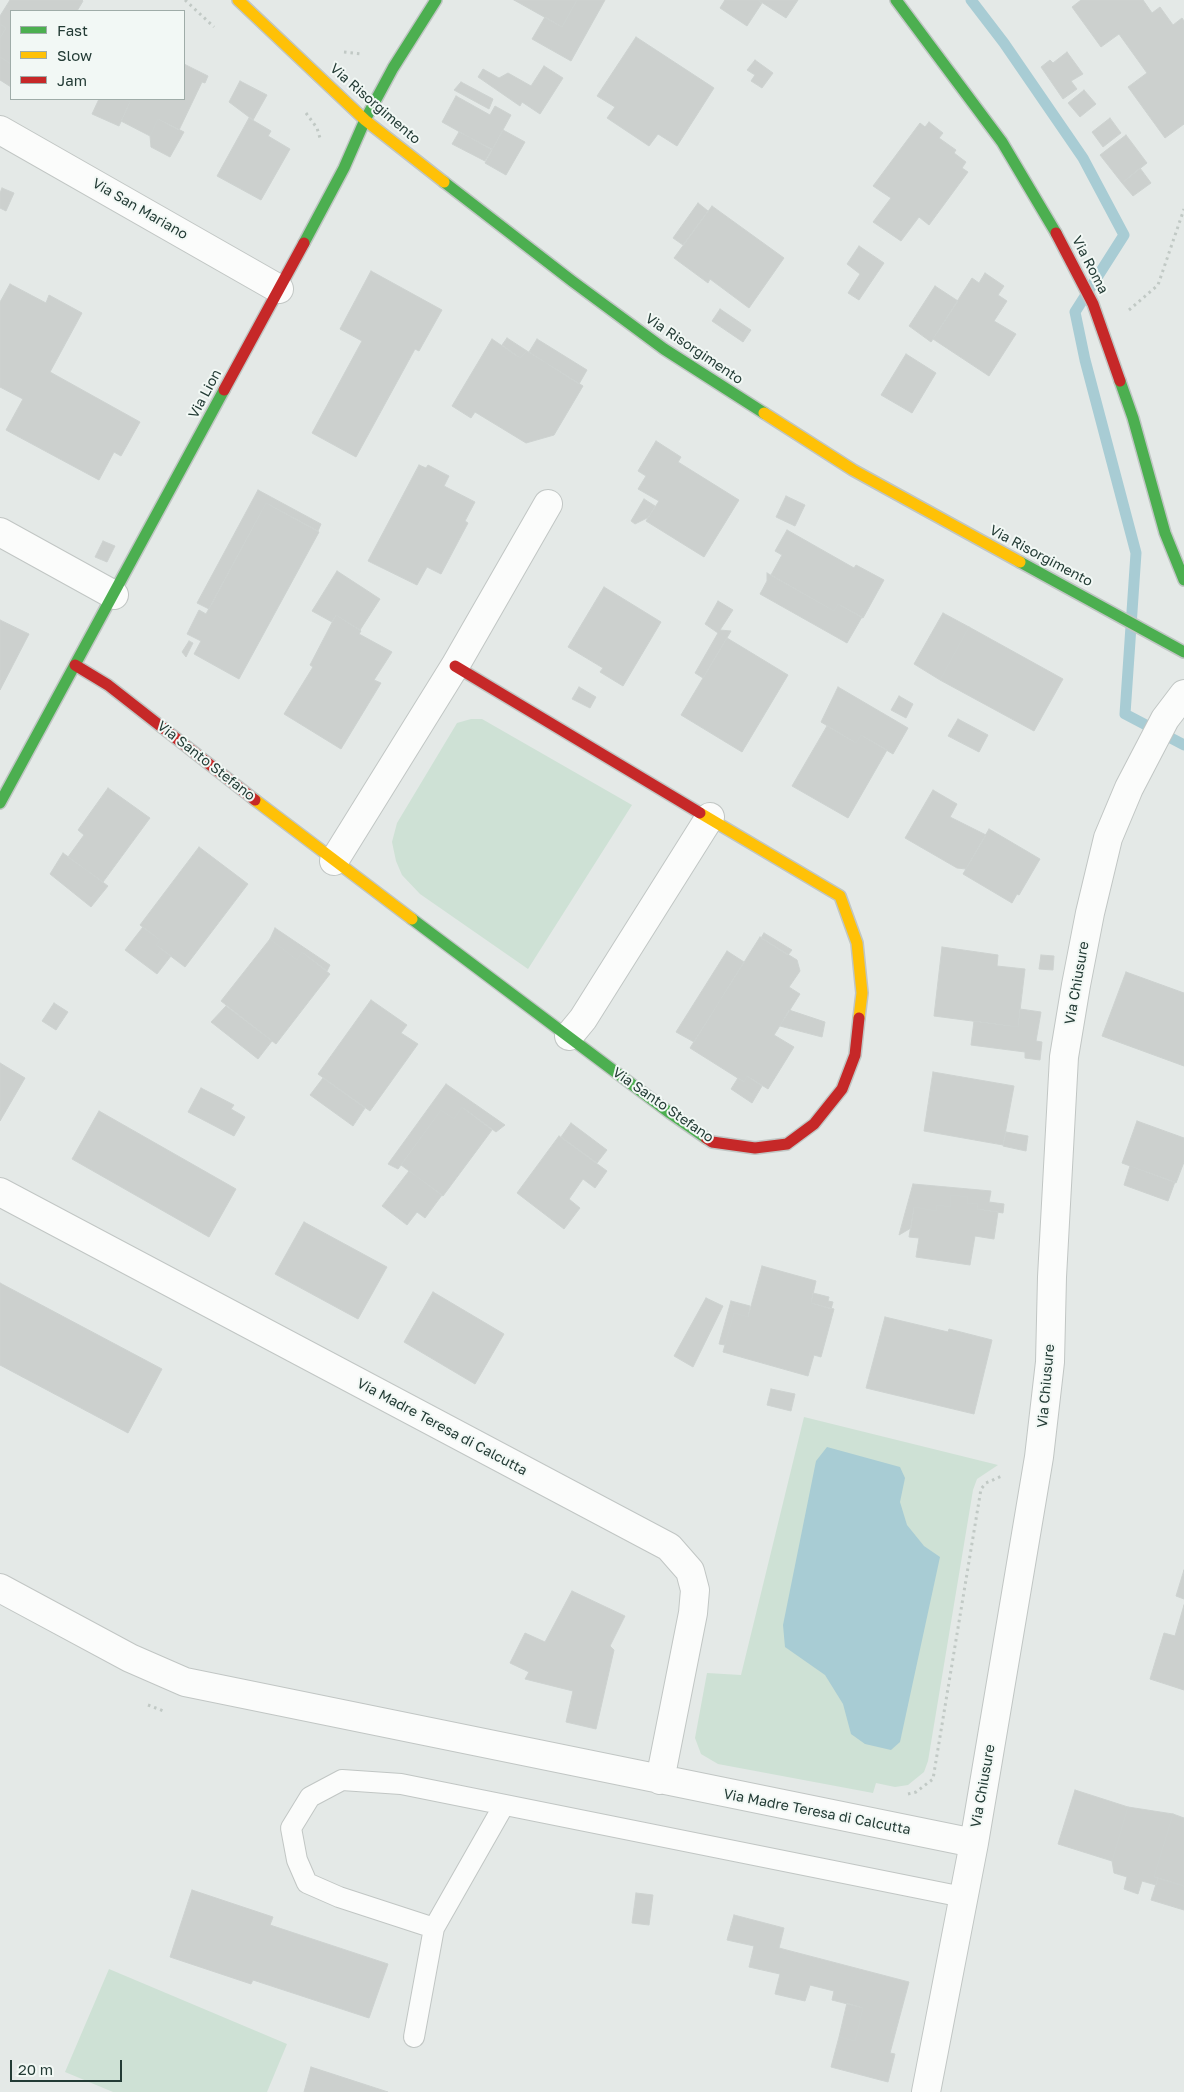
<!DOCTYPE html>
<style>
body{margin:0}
#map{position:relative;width:1184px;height:2092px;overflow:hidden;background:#e4e9e7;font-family:"Golos Text",sans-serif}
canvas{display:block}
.legend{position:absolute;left:10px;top:10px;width:175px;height:90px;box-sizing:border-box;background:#f2f8f5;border:1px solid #9faca8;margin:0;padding:6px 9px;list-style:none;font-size:15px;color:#233b35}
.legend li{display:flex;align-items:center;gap:10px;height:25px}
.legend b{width:25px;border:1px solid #9faca8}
.scale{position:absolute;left:10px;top:2060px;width:112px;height:22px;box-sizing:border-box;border:2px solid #233b35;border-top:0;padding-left:6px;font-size:15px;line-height:18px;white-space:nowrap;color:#233b35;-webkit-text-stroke:4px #f2f8f5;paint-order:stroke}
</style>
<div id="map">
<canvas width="1184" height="2092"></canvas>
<ul class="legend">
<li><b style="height:6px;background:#4caf50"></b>Fast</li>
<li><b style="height:6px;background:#ffc107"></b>Slow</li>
<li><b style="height:6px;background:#c62828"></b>Jam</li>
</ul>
<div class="scale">20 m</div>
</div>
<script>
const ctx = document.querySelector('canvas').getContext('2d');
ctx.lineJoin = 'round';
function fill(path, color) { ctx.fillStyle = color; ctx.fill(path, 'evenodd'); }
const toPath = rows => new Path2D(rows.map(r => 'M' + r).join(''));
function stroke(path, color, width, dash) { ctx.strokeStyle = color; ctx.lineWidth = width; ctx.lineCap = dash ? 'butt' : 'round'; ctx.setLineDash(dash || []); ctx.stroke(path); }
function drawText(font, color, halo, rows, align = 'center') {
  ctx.font = font + ' "Golos Text",sans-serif'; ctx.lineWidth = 4; ctx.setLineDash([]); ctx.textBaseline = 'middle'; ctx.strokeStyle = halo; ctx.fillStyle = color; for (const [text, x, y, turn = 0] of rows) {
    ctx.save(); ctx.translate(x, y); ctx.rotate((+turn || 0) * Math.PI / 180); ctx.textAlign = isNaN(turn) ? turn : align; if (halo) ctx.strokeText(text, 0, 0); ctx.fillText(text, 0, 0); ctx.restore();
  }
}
fill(toPath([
 [471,719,482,719,632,805,528,969,420,894,402,875,396,861,392,842,397,823,457,723],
 [804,1417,998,1465,977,1479,973,1490,928,1761,924,1772,908,1785,895,1787,876,1783,873,1793,718,1764,701,1754,695,1738,707,1673,741,1675],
 [109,1969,287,2044,267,2092,113,2092,65,2072]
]), '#cee1d5');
fill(toPath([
 [827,1447,900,1467,905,1478,900,1502,907,1525,924,1546,940,1557,900,1742,891,1750,865,1744,851,1734,843,1704,825,1675,785,1647,783,1625,816,1461]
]), '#a8ccd4');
stroke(toPath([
 [971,0,1004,43,1083,158,1124,235,1075,312,1085,360,1136,553,1125,714,1184,745]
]), '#a8ccd4', 11);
const building = toPath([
 [10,0,82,0,83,1,77,11,11,11,11,64,0,57,0,38,6,28,0,24,0,16,10,0],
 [514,0,577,0,562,27,514,0],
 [577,0,605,0,571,61,532,39,545,17,562,27,577,0],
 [725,0,758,0,762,3,747,26,720,8,725,0],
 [758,0,798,0,786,18,758,0],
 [1081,0,1143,0,1152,13,1160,7,1173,25,1182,18,1184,21,1184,124,1165,138,1128,87,1147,73,1119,34,1101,47,1072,7,1081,0],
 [0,24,6,28,0,38,0,24],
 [636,37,714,88,677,146,658,134,649,146,607,118,615,107,597,96,636,37],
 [1067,52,1083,74,1071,81,1077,89,1063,99,1041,67,1050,60,1053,63,1067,52],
 [0,57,11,64,11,87,0,80,0,57],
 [755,60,773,73,762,88,751,81,755,75,747,70,755,60],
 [184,64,208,76,205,83,202,82,179,130,158,119,150,136,121,121,130,102,124,99,184,99,184,64],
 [544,66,563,78,540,114,522,102,520,106,478,77,483,69,499,78,508,73,531,86,544,66],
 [240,81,267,95,253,120,229,102,240,81],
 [461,82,493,99,489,109,454,90,461,82],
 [1084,90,1096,104,1080,117,1068,103,1084,90],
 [456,96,490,115,495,106,511,115,492,150,442,122,456,96],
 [99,99,124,99,130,102,119,126,92,114,99,99],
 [249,118,271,131,268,136,290,149,261,200,217,176,249,118],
 [1110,118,1121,133,1103,147,1092,132,1110,118],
 [158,119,184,132,170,157,151,147,150,136,158,119],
 [929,122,943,133,939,138,956,150,954,153,966,162,962,168,968,172,929,225,919,217,901,241,873,222,891,198,873,186,920,123,925,127,929,122],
 [503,130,525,142,506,175,485,163,503,130],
 [459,132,492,149,485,161,452,144,459,132],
 [1126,135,1147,163,1122,183,1100,155,1126,135],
 [1140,168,1151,183,1133,196,1122,183,1140,168],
 [2,188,14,193,6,211,0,208,0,193,2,188],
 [698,203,708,211,683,245,673,238,698,203],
 [712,206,784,258,749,308,710,279,708,283,674,258,712,206],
 [859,246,884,263,859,300,848,293,860,274,847,264,859,246],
 [371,271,442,310,419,351,415,349,356,457,312,433,362,341,340,329,371,271],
 [985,273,1004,286,998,295,1007,301,994,321,1016,334,989,376,933,339,972,278,979,283,985,273],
 [10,284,46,303,49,295,82,313,50,372,140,422,121,456,114,452,99,480,6,430,23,399,0,387,0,302,10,284],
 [935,286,958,301,931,342,909,326,935,286],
 [720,309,751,330,743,342,712,321,720,309],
 [507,338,527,351,520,358,502,345,507,338],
 [492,339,520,358,527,351,583,386,554,435,526,443,475,412,471,418,452,406,492,339],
 [537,339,587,370,579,384,529,352,537,339],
 [906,354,936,373,912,413,881,395,906,354],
 [656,441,681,457,678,462,739,500,704,557,646,521,659,501,638,489,646,476,638,471,656,441],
 [419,465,426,468,428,465,449,476,444,486,475,502,465,521,468,523,441,574,427,567,417,585,368,561,419,465],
 [258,490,321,524,318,531,266,503,209,609,197,603,258,490],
 [786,496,805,505,795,526,776,517,786,496],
 [644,499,655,506,649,517,635,524,631,521,644,499],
 [266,503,319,532,239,679,194,654,201,641,187,634,199,610,206,614,266,503],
 [787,530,854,568,856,565,884,580,863,618,838,604,834,611,771,575,782,555,775,551,787,530],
 [103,541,115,546,107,562,95,557,103,541],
 [337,571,380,599,360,630,336,615,332,622,312,611,337,571],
 [767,573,834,611,838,604,862,617,847,643,760,594,767,581,767,573],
 [604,587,661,622,623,686,600,672,603,668,568,647,604,587],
 [718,601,733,610,720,630,731,631,703,678,695,673,718,633,705,624,718,601],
 [943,613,969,627,940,680,914,664,943,613],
 [336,615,361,631,359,634,392,652,374,680,381,683,341,749,284,714,313,667,310,665,336,615],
 [0,620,29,634,0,690,0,620],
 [969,627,1063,679,1034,731,940,680,969,627],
 [727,638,788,675,742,752,681,715,727,638],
 [189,641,193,643,186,657,182,652,189,641],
 [579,687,596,697,590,708,572,699,579,687],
 [838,687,908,728,893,754,861,735,856,743,821,722,838,687],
 [899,696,913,704,906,718,891,710,899,696],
 [958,719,988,735,979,752,948,736,958,719],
 [827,726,856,743,861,735,887,750,848,818,792,786,827,726],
 [108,788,150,818,103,882,68,857,84,835,78,830,108,788],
 [933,790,957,804,950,817,986,835,966,869,957,868,905,838,933,790],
 [989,829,1040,859,1019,895,1017,894,1012,903,963,874,989,829],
 [199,847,248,884,185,967,156,945,160,940,140,925,199,847],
 [63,853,108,886,91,907,50,874,63,853],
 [143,927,160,940,156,945,171,956,157,974,125,950,143,927],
 [275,928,330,965,327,971,302,952,297,960,270,939,275,928],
 [764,933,792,950,788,955,761,938,764,933],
 [760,937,797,960,800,971,789,987,800,994,774,1035,794,1047,768,1089,747,1076,744,1082,690,1048,760,937],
 [270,939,297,960,302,952,330,974,276,1044,221,1001,270,939],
 [942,947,998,955,997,966,1025,969,1018,1027,934,1016,942,947],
 [727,951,744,962,694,1042,676,1032,727,951],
 [1041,955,1054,956,1053,970,1039,969,1041,955],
 [1126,972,1184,993,1184,1066,1102,1036,1126,972],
 [371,1000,407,1025,401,1033,418,1044,370,1111,318,1074,371,1000],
 [54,1003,68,1012,56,1030,42,1021,54,1003],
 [226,1006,272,1041,258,1059,211,1022,226,1006],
 [1020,1009,1041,1012,1036,1041,1042,1042,1040,1060,1025,1058,1025,1052,971,1045,974,1021,1018,1027,1020,1009],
 [789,1010,825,1022,822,1037,780,1026,789,1010],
 [0,1063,25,1078,0,1121,0,1063],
 [933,1072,1014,1086,1003,1145,924,1131,933,1072],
 [747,1076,762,1086,752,1103,731,1089,738,1078,744,1082,747,1076],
 [323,1078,365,1108,353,1126,310,1095,323,1078],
 [446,1084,505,1125,496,1132,462,1107,454,1119,441,1110,398,1169,388,1164,446,1084],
 [201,1088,234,1105,231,1109,245,1117,234,1136,188,1112,201,1088],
 [462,1107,492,1130,443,1196,401,1165,441,1110,454,1119,462,1107],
 [99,1111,236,1189,209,1237,72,1159,99,1111],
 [1137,1121,1184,1138,1184,1162,1176,1183,1122,1163,1137,1121],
 [571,1123,607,1150,597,1163,561,1137,571,1123],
 [1006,1132,1028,1136,1026,1151,1003,1146,1006,1132],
 [559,1136,607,1171,595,1188,583,1179,569,1199,580,1208,564,1229,517,1193,559,1136],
 [1130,1166,1175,1182,1168,1201,1124,1185,1130,1166],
 [409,1171,442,1195,425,1218,417,1212,407,1225,382,1206,409,1171],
 [913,1184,991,1191,989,1202,1004,1204,1003,1213,977,1209,978,1204,967,1203,968,1197,951,1195,950,1207,937,1205,936,1211,914,1207,911,1228,899,1235,913,1184],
 [951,1195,968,1197,967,1203,978,1204,977,1209,998,1212,994,1239,975,1236,970,1265,916,1257,919,1238,909,1237,914,1207,936,1211,937,1205,950,1207,951,1195],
 [304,1222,387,1267,358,1319,275,1274,304,1222],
 [762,1266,816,1281,811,1303,834,1309,821,1357,814,1355,808,1376,723,1352,734,1313,748,1317,762,1266],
 [0,1283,162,1369,128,1433,0,1365,0,1283],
 [433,1292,504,1334,475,1384,404,1342,433,1292],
 [813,1293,829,1297,828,1301,833,1302,831,1309,811,1303,813,1293],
 [706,1298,723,1306,693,1367,674,1356,706,1298],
 [731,1301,750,1306,748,1317,734,1313,725,1345,719,1344,731,1301],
 [885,1317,948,1332,949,1329,992,1340,974,1414,866,1388,885,1317],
 [771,1389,795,1394,791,1411,767,1405,771,1389],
 [1184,1570,1184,1599,1176,1596,1184,1570],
 [572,1591,625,1616,610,1646,614,1650,596,1729,566,1722,573,1691,525,1679,529,1672,510,1663,525,1633,545,1642,572,1591],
 [1184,1605,1184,1690,1150,1679,1164,1633,1175,1636,1184,1605],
 [1075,1790,1128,1807,1112,1861,1058,1844,1075,1790],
 [1128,1807,1173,1814,1154,1877,1158,1878,1156,1885,1142,1881,1138,1894,1124,1889,1127,1877,1114,1873,1112,1861,1128,1807],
 [1173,1814,1184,1818,1184,1886,1154,1877,1173,1814],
 [1158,1878,1184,1886,1184,1910,1151,1900,1158,1878],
 [192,1890,273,1917,270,1925,388,1964,369,2018,253,1980,251,1984,170,1957,192,1890],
 [636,1893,653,1895,649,1925,632,1923,636,1893],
 [734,1915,784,1928,779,1948,909,1982,890,2053,895,2054,888,2082,831,2067,839,2037,855,2041,863,2008,832,2000,834,1991,810,1985,805,2001,775,1994,780,1974,749,1967,754,1946,727,1940,734,1915],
 [847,2003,863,2008,855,2041,839,2037,847,2003],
 [311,2067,388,2092,304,2092,311,2067]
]);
fill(building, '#ccd0ce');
stroke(building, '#cdd2d0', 1);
const lane = toPath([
 [434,1928,339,1897,307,1883,297,1860,291,1828,310,1797,342,1780,401,1784,963,1897],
 [414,2037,434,1928,504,1805]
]);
const street = toPath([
 [0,130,279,289],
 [0,532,114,595],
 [334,861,455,666,548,504],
 [569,1036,583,1019,710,817],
 [0,1192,669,1547,690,1571,695,1590,693,1613,660,1780],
 [0,1588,130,1658,185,1682,974,1843],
 [926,2092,974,1843,1039,1457,1050,1362,1052,1277,1064,1057,1076,985,1090,913,1108,838,1129,788,1165,719,1184,694]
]);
const fast = toPath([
 [896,0,1002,142,1056,233],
 [444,182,572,281,664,349,764,413],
 [304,243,344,168,365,120,393,68,436,0],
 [1120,381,1133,418,1165,533,1184,580],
 [1020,562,1184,652],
 [0,803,224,390],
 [412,919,670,1113,706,1138]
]);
const slow = toPath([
 [238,0,365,120,444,182],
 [764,413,853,470,1020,562],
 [255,800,412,919],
 [700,813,840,896,857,943,862,993,859,1018]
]);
const jam = toPath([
 [1056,233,1093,304,1120,381],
 [224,390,304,243],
 [75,665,108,685,255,800],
 [455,666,700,813],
 [706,1138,712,1142,755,1148,787,1144,814,1124,842,1089,855,1055,859,1018]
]);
stroke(lane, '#c1c6c4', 22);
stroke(street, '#c1c6c4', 30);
stroke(fast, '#c0c6c4', 14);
stroke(slow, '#c0c6c4', 14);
stroke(jam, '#c0c6c4', 14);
stroke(toPath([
 [185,0,214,27],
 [344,52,362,54],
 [306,113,317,128,320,138],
 [1129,310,1158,285,1184,209],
 [148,1705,166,1712],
 [908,1794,916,1792,933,1779,981,1489,986,1483,1002,1476]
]), '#c1c9c5', 3, [2.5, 4]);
stroke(lane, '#fbfcfb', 20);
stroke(street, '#fbfcfb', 28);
stroke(fast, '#4caf50', 11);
stroke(slow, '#ffc107', 11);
stroke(jam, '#c62828', 11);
drawText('14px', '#233b35', '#f2f8f5', [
 ["Via Risorgimento",375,104,41],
 ["Via San Mariano",140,209,30],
 ["Via Roma",1090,265,63],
 ["Via Risorgimento",694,349,34],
 ["Via Lion",205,394,-62],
 ["Via Risorgimento",1041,556,28],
 ["Via Santo Stefano",206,761,38],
 ["Via Chiusure",1077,983,-80],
 ["Via Santo Stefano",663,1105,35],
 ["Via Chiusure",1046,1386,-85],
 ["Via Madre Teresa di Calcutta",442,1427,28],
 ["Via Chiusure",983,1786,-80],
 ["Via Madre Teresa di Calcutta",817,1812,11]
]);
</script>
